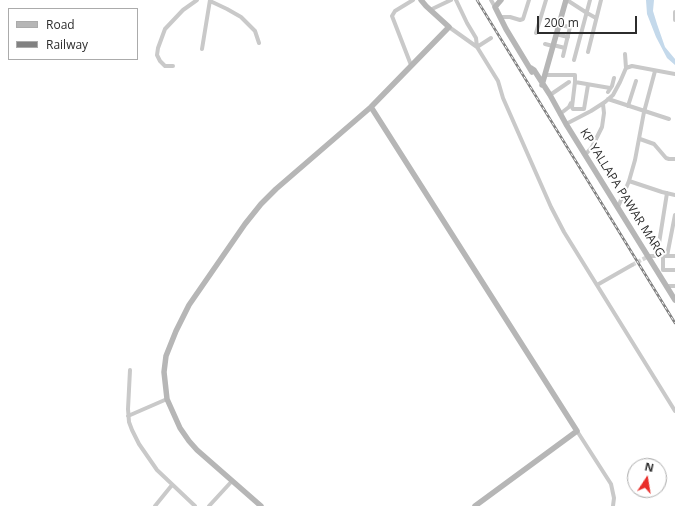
<!DOCTYPE html>
<style>
body{margin:0}
#map{position:relative;width:675px;height:506px;overflow:hidden;background:#fff;font-family:"Open Sans",sans-serif}
canvas{display:block}
.legend{position:absolute;left:8px;top:8px;width:130px;height:52px;box-sizing:border-box;background:#fff;border:1px solid #ababab;margin:0;padding:5px 7px;list-style:none;font-size:12px;color:#2c2c2c}
.legend li{display:flex;align-items:center;gap:8px;height:20px}
.legend b{width:20px;border:1px solid #ababab}
.north{position:absolute;left:627px;top:458px;width:40px;height:40px;box-sizing:border-box;background:#fff;border:1px solid #ababab;border-radius:50%;rotate:12deg;font-size:11px;font-weight:700;line-height:16px;text-align:center;color:#2c2c2c}
.north::after{content:'';display:block;margin:auto;width:14px;height:18px;background:#e92c28;clip-path:polygon(50% 0,100% 100%,50% 72%,0 100%)}
.scale{position:absolute;left:537px;top:16px;width:100px;height:18px;box-sizing:border-box;border:2px solid #2c2c2c;border-top:0;padding-left:5px;font-size:12px;line-height:14px;white-space:nowrap;color:#2c2c2c;-webkit-text-stroke:3px #fff;paint-order:stroke}
</style>
<div id="map">
<canvas width="675" height="506"></canvas>
<ul class="legend">
<li><b style="height:5px;background:#b6b6b6"></b>Road</li>
<li><b style="height:5px;background:#818181"></b>Railway</li>
</ul>
<div class="north">N</div>
<div class="scale">200 m</div>
</div>
<script>
const ctx = document.querySelector('canvas').getContext('2d');
ctx.lineJoin = 'round';
function fill(path, color) { ctx.fillStyle = color; ctx.fill(path, 'evenodd'); }
const toPath = rows => new Path2D(rows.map(r => 'M' + r).join(''));
function stroke(path, color, width, dash) { ctx.strokeStyle = color; ctx.lineWidth = width; ctx.lineCap = dash ? 'butt' : 'round'; ctx.setLineDash(dash || []); ctx.stroke(path); }
function drawText(font, color, halo, rows, align = 'center') {
  ctx.font = font + ' "Open Sans",sans-serif'; ctx.lineWidth = 4; ctx.setLineDash([]); ctx.textBaseline = 'middle'; ctx.strokeStyle = halo; ctx.fillStyle = color; for (const [text, x, y, turn = 0] of rows) {
    ctx.save(); ctx.translate(x, y); ctx.rotate((+turn || 0) * Math.PI / 180); ctx.textAlign = isNaN(turn) ? turn : align; if (halo) ctx.strokeText(text, 0, 0); ctx.fillText(text, 0, 0); ctx.restore();
  }
}
fill(toPath([
 [646,0,654,0,653,11,657,24,665,47,675,59,675,65,667,58,656,37,647,14]
]), '#c4d9eb');
stroke(toPath([
 [632,265,649,256]
]), '#d5d5d5', 4, [4, 2]);
stroke(toPath([
 [456,0,467,23,476,38,477,47,498,81,503,98,551,207,564,232,675,411],
 [491,0,495,7],
 [567,0,587,13,596,18],
 [210,1,227,9,241,17,255,31,259,43],
 [430,10,451,0],
 [675,12,675,20],
 [501,17,510,17,520,20,523,19,529,0],
 [549,25,558,27],
 [559,25,570,27,563,56],
 [449,27,477,47],
 [536,33,546,0],
 [556,34,568,37],
 [545,44,553,46],
 [553,45,565,48],
 [477,47,491,38],
 [202,49,210,0],
 [588,52,601,0],
 [574,60,590,0],
 [411,65,392,16,395,11,413,0],
 [173,66,165,66,160,61,157,55,158,48,165,29,183,10,197,0],
 [626,68,632,66,675,74],
 [545,75,575,75,575,82],
 [588,85,584,109,573,109,572,107,575,82,610,88],
 [608,92,612,86,614,78],
 [550,95,569,82],
 [608,99,669,119],
 [628,106,636,81],
 [560,114,569,107,571,103],
 [566,124,591,111,605,102,613,95,620,82,626,68,625,54],
 [640,139,654,144,666,158,669,159,675,159],
 [585,155,592,147,602,127,604,113,603,104],
 [629,181,662,192,675,195],
 [618,207,629,181,635,160,644,112,655,71],
 [649,256,675,256],
 [657,256,667,193],
 [663,256,663,270,675,270],
 [667,256,675,215],
 [597,285,632,265],
 [667,286,675,286],
 [130,370,128,409,129,422,132,430,139,444,157,470,195,506],
 [128,416,167,399],
 [577,431,611,484,614,498,613,506],
 [155,506,172,485],
 [209,506,232,481]
]), '#c9c9c9', 4);
stroke(toPath([
 [501,0,495,7,506,29,532,72],
 [531,68,534,70,550,95,566,124,675,300],
 [542,85,566,0],
 [371,107,577,431,475,506],
 [261,506,197,450,189,441,180,428,167,399,164,372,166,356,176,331,189,305,245,224,261,204,276,189,371,107,449,27,426,6,421,0]
]), '#b6b6b6', 5.5);
const rail = toPath([
 [477,0,675,323]
]);
stroke(rail, '#818181', 2.5);
stroke(rail, '#fff', 1, [3]);
drawText('12px', '#2c2c2c', '#fff', [
 ["KP YALLAPA PAWAR MARG",622,193,58]
]);
</script>
